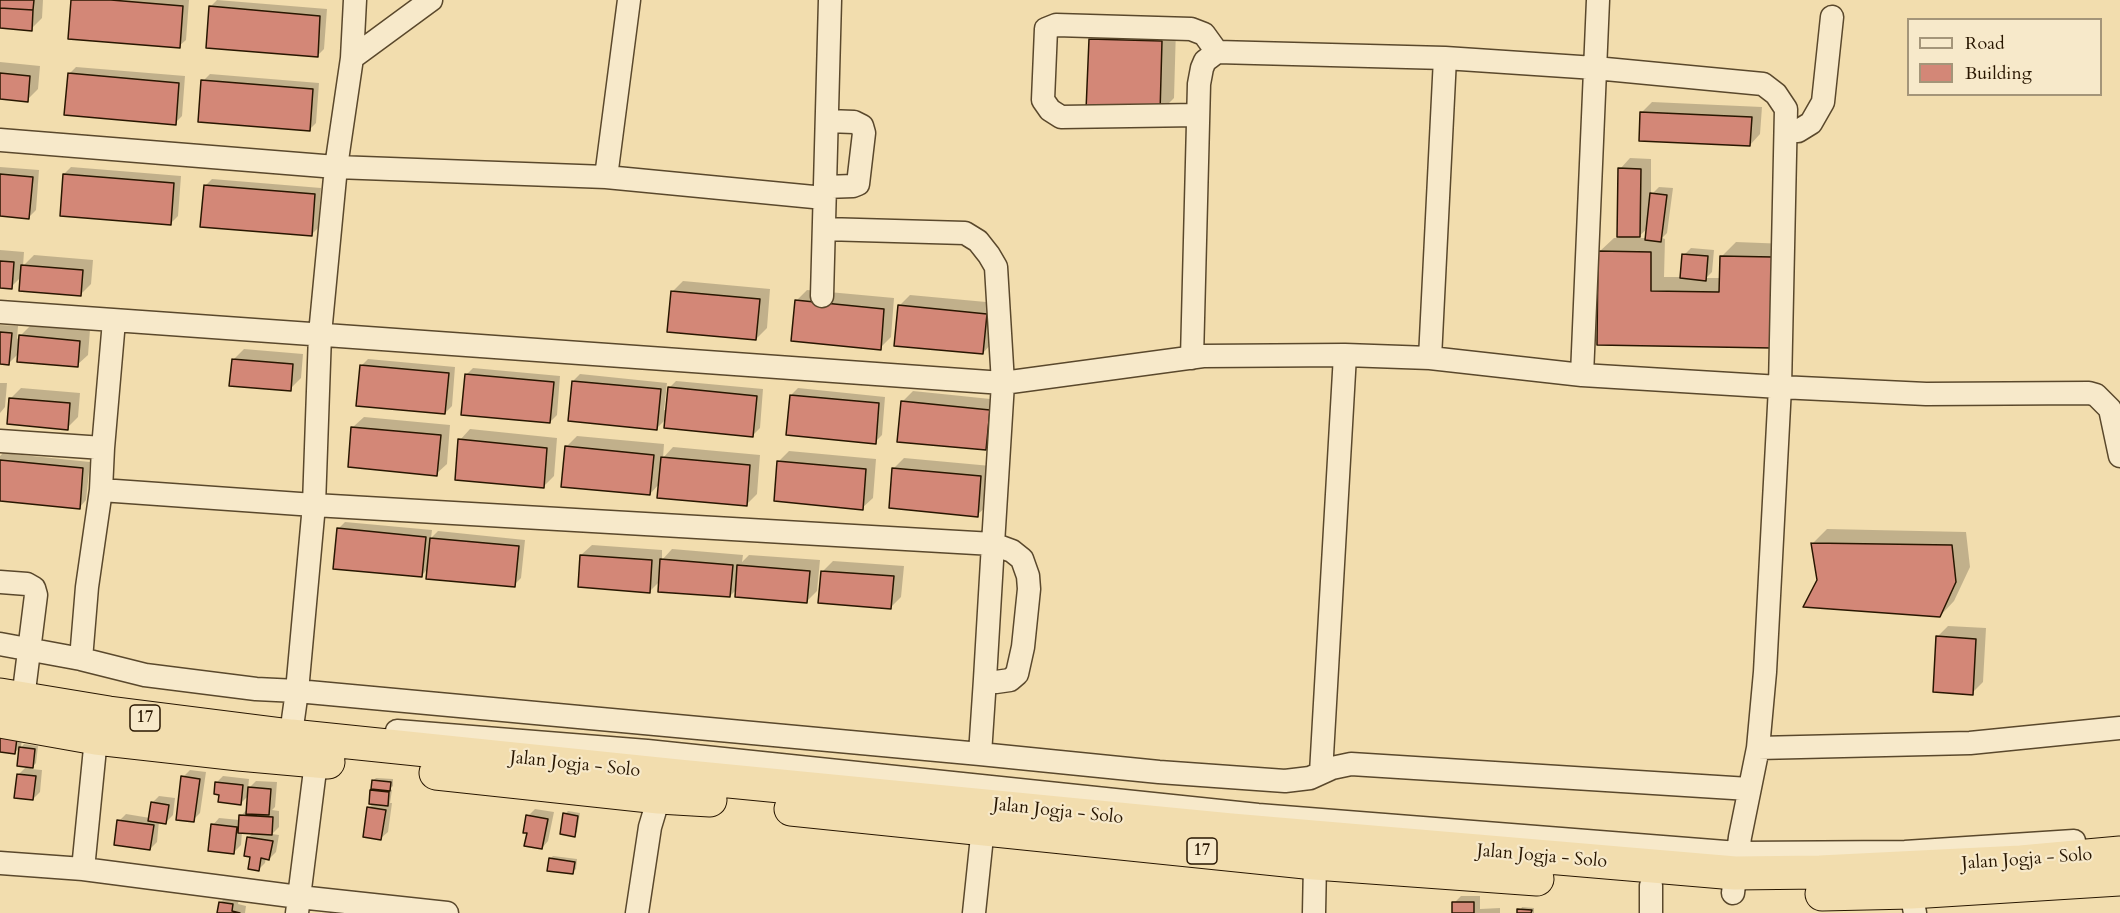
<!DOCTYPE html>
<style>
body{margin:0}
#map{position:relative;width:2120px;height:913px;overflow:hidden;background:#f2ddae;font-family:Cardo,serif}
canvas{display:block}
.legend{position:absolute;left:1907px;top:18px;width:195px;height:78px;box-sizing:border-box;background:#f7e9ca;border:2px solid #a49579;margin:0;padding:8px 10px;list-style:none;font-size:18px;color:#281600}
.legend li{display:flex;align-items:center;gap:12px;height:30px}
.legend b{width:30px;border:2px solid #a49579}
</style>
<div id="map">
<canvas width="2120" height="913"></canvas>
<ul class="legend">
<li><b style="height:8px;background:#f7e9ca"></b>Road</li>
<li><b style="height:16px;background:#d38777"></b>Building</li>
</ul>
</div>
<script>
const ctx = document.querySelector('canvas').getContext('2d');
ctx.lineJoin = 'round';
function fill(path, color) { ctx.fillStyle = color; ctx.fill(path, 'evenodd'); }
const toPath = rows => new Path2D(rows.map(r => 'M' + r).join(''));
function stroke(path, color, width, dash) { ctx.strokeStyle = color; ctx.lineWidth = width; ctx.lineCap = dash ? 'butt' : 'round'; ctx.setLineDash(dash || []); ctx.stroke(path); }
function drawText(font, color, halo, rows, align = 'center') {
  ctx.font = font + ' Cardo,serif'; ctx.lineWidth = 4.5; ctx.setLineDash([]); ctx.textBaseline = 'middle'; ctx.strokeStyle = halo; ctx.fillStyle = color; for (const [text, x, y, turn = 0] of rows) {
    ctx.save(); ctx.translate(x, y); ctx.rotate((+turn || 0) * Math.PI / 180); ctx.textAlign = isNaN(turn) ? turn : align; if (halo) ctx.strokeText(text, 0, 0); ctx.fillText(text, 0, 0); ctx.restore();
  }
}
fill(toPath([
 [0,0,43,0,42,18,31,29,0,27],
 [73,0,189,0,186,40,179,46],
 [217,0,327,9,324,49,317,56,210,7],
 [1104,25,1176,28,1174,98,1160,112,1090,39],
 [0,62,40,66,38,89,27,100,0,97],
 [76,67,185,76,182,116,175,123,69,74],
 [210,74,319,83,316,123,309,130,203,81],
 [1652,102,1762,107,1760,134,1750,145,1642,112],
 [1630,158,1651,159,1651,195,1659,187,1673,188,1667,233,1662,238,1665,239,1664,277,1682,277,1684,255,1691,248,1714,250,1712,272,1706,278,1721,278,1721,257,1736,242,1787,244,1786,333,1598,343,1599,252,1614,238,1619,238,1620,169],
 [1648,228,1646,238,1637,238],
 [0,167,39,170,36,210,29,217,0,215],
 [71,167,181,176,178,216,171,223,64,174],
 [212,179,321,188,318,228,311,235,205,186],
 [0,250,24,252,23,266,34,255,93,260,91,284,80,295,22,276,11,287,0,286],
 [683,281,770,289,767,328,756,339,672,292],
 [807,290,894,298,891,337,880,348,796,301],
 [910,295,997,303,993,342,983,353,899,306],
 [0,325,18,326,17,339,31,325,90,330,88,355,77,365,19,353,9,363,0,363],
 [244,349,303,354,301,378,290,389,233,360],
 [368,359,455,367,452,406,445,413,361,366],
 [473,368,560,376,557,415,550,422,466,375],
 [580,374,667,383,664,410,667,410,669,388,676,381,763,389,760,428,753,435,667,418,657,428,573,381],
 [0,383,7,383,5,407,0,413],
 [21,388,80,393,78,417,67,428,10,399],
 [798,388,885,397,882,435,875,442,791,395],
 [913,391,1000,400,996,438,986,449,902,402],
 [364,417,450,425,447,464,436,474,353,427],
 [470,429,557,438,554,476,543,487,460,440],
 [577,436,664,444,663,458,673,447,760,455,757,494,746,505,660,483,650,494,566,447],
 [789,451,876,459,873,498,862,508,779,461],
 [3,453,90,462,86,500,80,507,0,500,0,456],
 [904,458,991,466,988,505,977,515,894,468],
 [345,522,432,530,431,538,438,531,525,540,521,578,514,585,428,569,421,576,338,529],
 [1827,529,1966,532,1970,567,1954,601,1940,616,1819,581,1813,543],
 [592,545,662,550,662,560,672,549,743,555,742,562,749,555,820,560,817,591,807,601,737,589,730,596,660,581,650,591,581,555],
 [833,561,904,566,901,597,891,607,822,572],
 [1948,626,1986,628,1983,682,1972,693,1937,637],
 [23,731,21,747,14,753,0,750],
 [24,744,38,746,36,763,31,769,42,770,40,792,33,799,18,775,27,766,21,748],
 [190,770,206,772,200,813,193,820,183,777],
 [223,776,249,779,248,789,256,781,277,782,275,807,272,810,279,811,279,827,272,834,279,835,276,852,269,859,266,858,265,863,258,870,252,856,249,837,253,833,242,832,241,845,234,852,213,825,219,818,240,820,241,816,248,808,249,795,241,803,220,794,216,783],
 [376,778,393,779,393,786,389,789,392,790,390,803,392,803,388,832,381,838,369,808,373,803,372,791,375,788,373,781],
 [159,796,175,798,173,815,166,822,159,821,157,842,150,849,119,821,126,814,150,818,152,803],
 [535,809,554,812,548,841,542,848,528,832,528,816],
 [568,811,580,813,577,832,574,835,565,814],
 [553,856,577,859,576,869,572,872,550,859],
 [227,896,239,898,238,904,246,906,245,913,219,913,220,903],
 [1461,896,1480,896,1480,909,1500,908,1500,913,1454,913,1454,903],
 [1522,907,1534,908,1534,913,1519,913]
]), '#0003');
const building = toPath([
 [0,0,34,0,33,10,0,8,0,0],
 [71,0,111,0,183,6,180,48,68,39,71,0],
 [209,6,320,16,318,57,206,48,209,6],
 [0,8,33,10,32,31,0,28,0,8],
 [1089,39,1162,41,1160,113,1086,110,1089,39],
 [0,73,30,76,28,102,0,99,0,73],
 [68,73,179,83,176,125,64,115,68,73],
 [201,80,313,89,310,131,198,122,201,80],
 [1640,112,1752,117,1750,146,1639,141,1640,112],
 [1618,168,1641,169,1640,237,1617,237,1618,168],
 [0,174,33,177,29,219,0,216,0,174],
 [63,174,174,183,171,225,60,216,63,174],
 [204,185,315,194,312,236,200,227,204,185],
 [1650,193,1667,195,1661,242,1645,240,1650,193],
 [1598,251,1651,252,1651,291,1719,292,1720,256,1773,257,1772,348,1597,345,1598,251],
 [1682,254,1708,256,1706,281,1680,278,1682,254],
 [0,261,14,262,12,289,0,288,0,261],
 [21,265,83,270,81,296,19,291,21,265],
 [671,291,760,299,756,340,667,332,671,291],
 [795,300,884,309,881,350,791,341,795,300],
 [898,305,987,314,983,354,894,346,898,305],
 [0,332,12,333,9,365,0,364,0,332],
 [19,335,80,341,78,367,17,362,19,335],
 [232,359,293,364,291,391,229,386,232,359],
 [360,365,449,373,445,414,356,406,360,365],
 [465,374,554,382,550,423,461,415,465,374],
 [572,381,661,389,657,430,568,421,572,381],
 [668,387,757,396,753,437,664,428,668,387],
 [790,395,879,403,876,444,786,435,790,395],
 [9,398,70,403,68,430,7,424,9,398],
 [901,401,990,410,986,450,897,442,901,401],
 [351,427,441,435,437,476,348,467,351,427],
 [458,439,547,448,544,488,455,480,458,439],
 [565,446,654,455,650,495,561,487,565,446],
 [661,457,750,465,747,506,657,498,661,457],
 [0,460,83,468,80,509,0,501,0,460],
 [777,461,866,469,863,510,774,501,777,461],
 [892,468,981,476,978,517,889,508,892,468],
 [337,528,426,537,422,577,333,569,337,528],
 [430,538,519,546,515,587,426,579,430,538],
 [1811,543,1952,545,1956,582,1940,617,1803,607,1817,580,1811,543],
 [580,555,652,560,650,593,578,587,580,555],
 [660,559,733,565,730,597,658,592,660,559],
 [737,565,810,571,807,603,735,597,737,565],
 [821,571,894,576,891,609,818,603,821,571],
 [1936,636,1976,639,1973,695,1933,692,1936,636],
 [0,735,17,738,15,754,0,752,0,735],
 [19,747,35,749,33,768,17,766,19,747],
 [17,774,36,776,33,800,14,798,17,774],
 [181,776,200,779,194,822,176,820,181,776],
 [372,780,391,782,390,791,371,789,372,780],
 [215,782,243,785,241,805,218,802,219,795,214,794,215,782],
 [248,787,271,789,269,815,246,814,248,787],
 [370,790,389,792,388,806,369,804,370,790],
 [151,802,169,805,166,824,148,821,151,802],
 [367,807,386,810,381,840,363,837,367,807],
 [563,813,578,816,575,837,560,834,563,813],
 [239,815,273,817,272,835,238,833,239,815],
 [526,815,548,819,542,849,524,846,527,833,523,833,526,815],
 [117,820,154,825,150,850,114,845,117,820],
 [211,824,237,827,234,854,208,851,211,824],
 [247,837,273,841,269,860,261,858,259,871,248,869,250,857,244,856,247,837],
 [549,858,575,862,573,874,547,871,549,858],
 [219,902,233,904,232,911,240,913,217,913,219,902],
 [1452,902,1474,902,1474,913,1452,913,1452,902],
 [1517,909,1532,910,1531,913,1517,913,1517,909]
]);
fill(building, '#d38777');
stroke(building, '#281600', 1.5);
const minor = toPath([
 [352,58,431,0],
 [1198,115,1061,117,1050,110,1043,100,1046,29,1056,25,1191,29,1204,34,1217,52],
 [1786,131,1798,131,1811,123,1823,102,1832,17],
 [0,140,336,167,606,177,824,198],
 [606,177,629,0],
 [825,187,853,186,858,184,864,133,862,126,854,122,827,121],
 [822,296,830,0],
 [0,312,1003,383,996,267,989,255,978,241,965,233,824,229],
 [1192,358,1199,84,1202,68,1205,61,1217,52,1445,58,1595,68,1763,84,1776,94,1786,109,1780,387,1926,394,2089,393,2096,395,2110,409,2120,456],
 [1430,358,1445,58],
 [1582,375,1598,0],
 [0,441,103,448],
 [101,490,314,505,993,544,1003,383,1203,356,1345,355],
 [0,582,27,584,34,588,36,595,23,699],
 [0,644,81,659,87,587,101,490,103,448,114,321],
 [81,659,145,675,256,689,297,691,980,754,985,679,993,544,1012,551,1022,559,1028,576,1029,589,1023,647,1017,674,1010,680,996,682,985,679],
 [397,731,647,751,1258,815,1738,853,1905,852,2074,841],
 [289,748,297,691,314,505,320,334,336,167,352,58,355,0],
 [1758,748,1970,743,2120,728],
 [980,754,1159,772,1285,781,1310,778,1332,768,1351,764,1749,789],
 [1321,773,1345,355,1430,358,1582,375,1780,387,1765,672,1758,748,1740,837,1733,893],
 [0,863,83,869,299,897,447,913],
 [83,869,96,738],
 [1651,886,1651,913],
 [1911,892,1915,913],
 [297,913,314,778,318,761],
 [637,913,650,827,659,797],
 [974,913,983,827],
 [1314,913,1315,863]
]);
const highway = toPath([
 [0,695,109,713,291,736,678,776,1231,830,1735,873,1820,872,2021,862,2120,853],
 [0,721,96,738,239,754,328,762],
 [436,773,659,797,710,800],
 [791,809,1315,863,1537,879],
 [1822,894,1911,892,2120,879]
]);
stroke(minor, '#5a482c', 25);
stroke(highway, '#281600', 35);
stroke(minor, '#f7e9ca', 22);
stroke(highway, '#f2ddae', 33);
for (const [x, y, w] of [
 [145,718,30],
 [1202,851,30]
]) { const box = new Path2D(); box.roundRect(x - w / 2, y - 13, w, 26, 4.5); ctx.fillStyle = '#f7e9ca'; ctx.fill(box); stroke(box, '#281600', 1.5); }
drawText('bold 16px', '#281600', null, [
 ["17",145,718],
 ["17",1202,851]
]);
drawText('18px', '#281600', '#f7e9ca', [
 ["Jalan Jogja - Solo",575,765,6],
 ["Jalan Jogja - Solo",1058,812,6],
 ["Jalan Jogja - Solo",1542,857,5],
 ["Jalan Jogja - Solo",2027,860,-4]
]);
</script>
